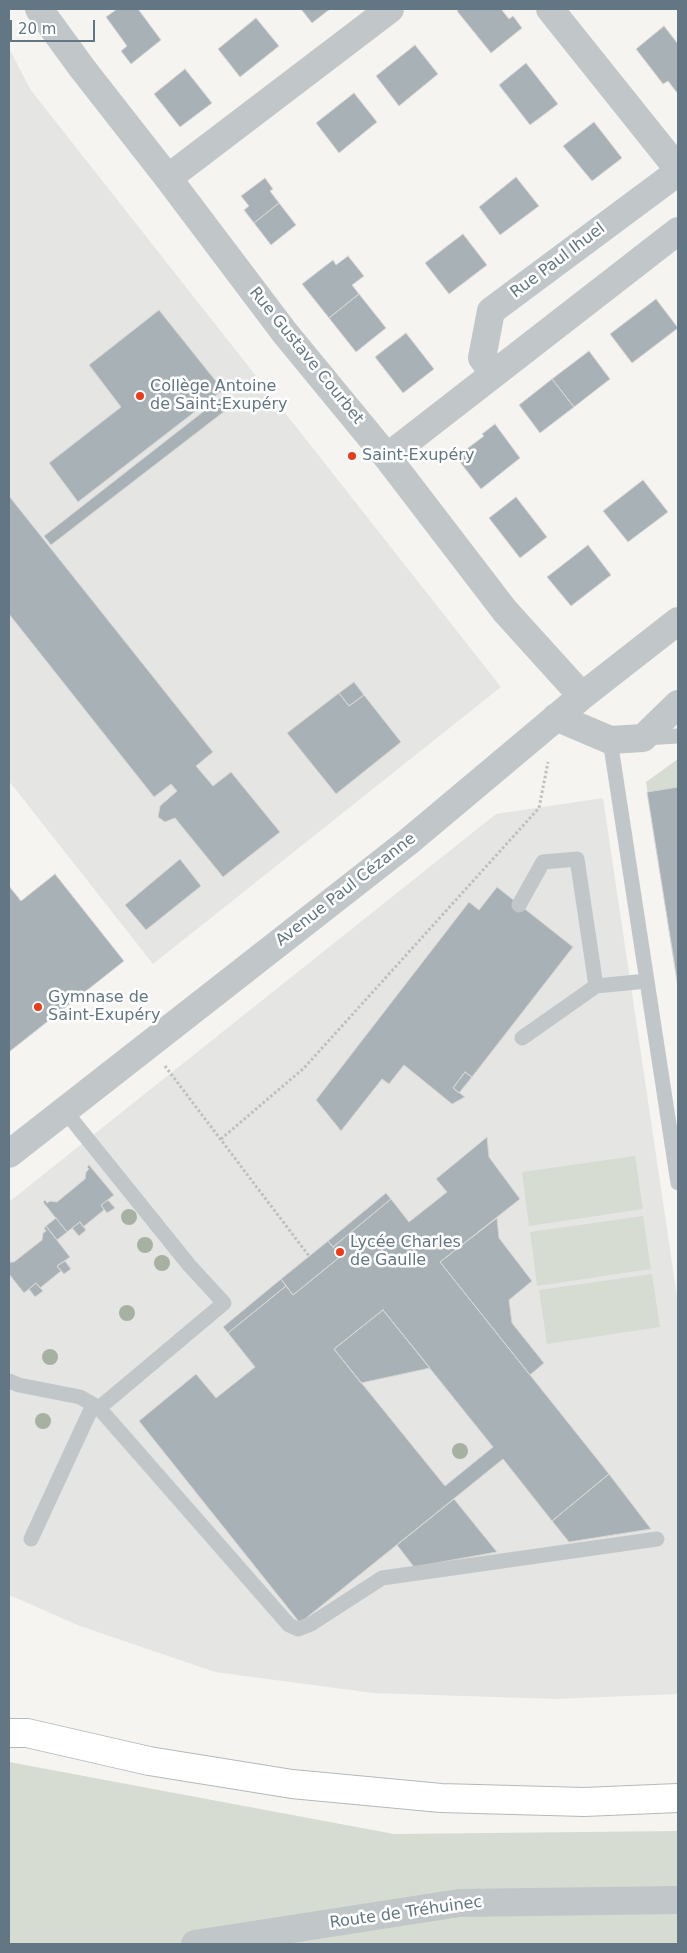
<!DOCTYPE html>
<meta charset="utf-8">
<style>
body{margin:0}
#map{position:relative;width:687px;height:1953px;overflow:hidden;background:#f5f4f0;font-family:"DejaVu Sans",sans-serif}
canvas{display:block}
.frame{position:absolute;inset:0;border:10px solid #627783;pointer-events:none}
.scale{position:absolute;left:10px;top:20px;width:85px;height:22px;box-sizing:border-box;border:2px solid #627783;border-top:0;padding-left:6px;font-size:15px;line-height:18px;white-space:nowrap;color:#627783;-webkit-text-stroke:4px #fff;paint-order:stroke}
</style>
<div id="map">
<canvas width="687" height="1953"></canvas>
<div class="frame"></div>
<div class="scale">20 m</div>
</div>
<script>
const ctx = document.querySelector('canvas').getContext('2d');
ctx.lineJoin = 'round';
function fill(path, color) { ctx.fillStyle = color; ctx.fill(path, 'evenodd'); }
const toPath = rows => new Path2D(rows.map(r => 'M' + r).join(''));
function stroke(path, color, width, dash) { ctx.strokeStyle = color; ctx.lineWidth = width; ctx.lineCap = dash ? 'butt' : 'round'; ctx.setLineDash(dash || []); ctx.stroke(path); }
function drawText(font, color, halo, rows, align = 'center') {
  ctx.font = font + ' "DejaVu Sans",sans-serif'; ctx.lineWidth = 5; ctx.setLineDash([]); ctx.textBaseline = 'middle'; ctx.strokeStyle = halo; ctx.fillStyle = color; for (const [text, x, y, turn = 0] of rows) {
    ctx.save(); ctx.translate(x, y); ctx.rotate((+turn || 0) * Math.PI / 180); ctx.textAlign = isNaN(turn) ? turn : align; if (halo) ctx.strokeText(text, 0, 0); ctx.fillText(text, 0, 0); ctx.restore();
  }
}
fill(toPath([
 [9,48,30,89,501,687,153,964,9,781],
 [603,798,678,1303,678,1694,555,1699,373,1693,215,1672,80,1626,9,1595,9,1202,496,814]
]), '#e5e6e4');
fill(toPath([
 [678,759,678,991,646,782],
 [635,1156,643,1209,529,1226,522,1172],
 [643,1216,651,1269,537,1286,530,1232],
 [652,1274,660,1327,547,1344,539,1290],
 [9,1762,394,1834,678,1831,678,1944,9,1944]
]), '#d6dcd1');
const building = toPath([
 [117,9,138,9,161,40,131,64,121,51,127,46,106,17,117,9],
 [301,9,330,9,312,23,301,9],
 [459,9,501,9,509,19,513,16,522,28,491,53,457,11,459,9],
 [256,18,279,46,240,77,218,49,256,18],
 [664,26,678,44,678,94,668,81,663,84,636,49,664,26],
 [415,45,438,74,399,106,376,76,415,45],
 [526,63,558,104,530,125,499,85,526,63],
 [185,69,212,103,180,127,154,94,185,69],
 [354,93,377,122,339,153,316,123,354,93],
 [594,122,622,158,592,181,563,146,594,122],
 [516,177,539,206,500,235,479,207,516,177],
 [265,178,273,189,270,191,279,203,254,223,244,210,249,206,241,196,265,178],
 [279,203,296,225,271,245,254,223,279,203],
 [463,234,487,265,449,294,425,263,463,234],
 [348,256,364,276,352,285,359,294,329,318,302,284,333,260,336,265,348,256],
 [359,294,386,328,356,352,329,318,359,294],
 [656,299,678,328,632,363,610,334,656,299],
 [159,310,223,390,78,502,49,463,121,407,89,365,159,310],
 [406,333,434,369,403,393,375,357,406,333],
 [589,351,610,379,574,407,552,379,589,351],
 [552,379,574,407,540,433,519,405,552,379],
 [222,397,230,407,51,545,44,536,222,397],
 [495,424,520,458,481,489,456,457,484,436,482,434,495,424],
 [643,480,668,512,628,542,603,511,643,480],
 [9,496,213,752,196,766,213,786,231,772,280,832,223,877,175,818,165,822,158,817,160,806,177,791,171,784,154,797,9,614,9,496],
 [516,497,547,537,520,558,489,518,516,497],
 [588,545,611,575,571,606,547,577,588,545],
 [354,682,364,695,349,706,339,693,354,682],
 [339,693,349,706,364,695,401,742,336,794,287,733,339,693],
 [678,787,678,979,677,980,647,792,678,787],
 [180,859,201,886,146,930,125,905,180,859],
 [55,874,124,961,9,1052,9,886,21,901,55,874],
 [497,887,573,947,472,1077,465,1072,453,1088,465,1097,452,1104,404,1065,389,1084,382,1079,341,1131,316,1100,469,902,479,910,497,887],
 [465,1072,472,1077,459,1093,453,1088,465,1072],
 [487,1137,489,1157,520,1199,440,1262,609,1474,552,1521,503,1459,300,1623,139,1421,196,1374,216,1398,255,1367,228,1333,286,1286,293,1295,341,1256,333,1247,391,1199,409,1222,447,1192,436,1179,487,1137],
 [383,1310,493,1447,445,1486,334,1349,383,1310],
 [89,1165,114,1195,101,1205,104,1210,83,1227,80,1222,67,1232,43,1202,45,1200,47,1203,50,1201,57,1202,85,1179,86,1172,89,1169,87,1167,89,1165],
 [386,1193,391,1199,333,1247,328,1241,386,1193],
 [108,1200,115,1208,107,1213,101,1205,108,1200],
 [56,1218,67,1232,57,1240,46,1226,56,1218],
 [497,1218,499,1238,532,1281,509,1300,512,1323,544,1363,530,1375,440,1262,497,1218],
 [80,1222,86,1230,79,1236,72,1228,80,1222],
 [46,1226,70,1257,57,1266,61,1271,40,1288,36,1283,24,1293,9,1274,9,1262,14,1262,42,1240,43,1233,46,1231,44,1228,46,1226],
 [328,1241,341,1256,293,1295,281,1279,328,1241],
 [65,1261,71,1269,64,1274,57,1266,65,1261],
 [281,1279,286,1286,228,1333,223,1327,281,1279],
 [36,1283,43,1291,35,1297,29,1289,36,1283],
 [383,1310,430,1368,361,1383,334,1349,383,1310],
 [609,1474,651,1529,569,1542,552,1521,609,1474],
 [454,1499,497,1552,414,1567,397,1545,454,1499]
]);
fill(building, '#a8b2b6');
stroke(building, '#d6d6d3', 1);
const primary = toPath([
 [9,1733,27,1733,149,1761,292,1784,441,1798,584,1802,678,1798]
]);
stroke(primary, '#b4b9bc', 30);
stroke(toPath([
 [165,1066,309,1256],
 [221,1139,304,1068,539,808,548,762]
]), '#bdbfc1', 3, [2.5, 2.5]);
stroke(toPath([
 [644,738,678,736],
 [610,740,678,1183],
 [519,905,543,862,577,859,596,986],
 [522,1038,596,986,647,981],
 [65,1111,189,1265,224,1303,99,1408,289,1625,298,1629,311,1624,382,1578,657,1539],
 [9,1381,19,1385,80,1397,99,1408],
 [31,1539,93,1405]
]), '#c1c6c8', 15);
stroke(toPath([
 [39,9,82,68,168,178,285,333,387,457,505,611,582,696],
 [550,9,678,169],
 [168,178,390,9],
 [494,373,482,358,491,311,678,172],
 [387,457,678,231],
 [556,717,610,740,643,738,678,704],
 [9,1154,408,842,582,696,678,621],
 [195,1944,459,1903,678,1900]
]), '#c1c6c8', 28);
stroke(primary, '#fff', 28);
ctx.fillStyle = '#a7b1a1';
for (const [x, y] of [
 [129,1217],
 [145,1245],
 [162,1263],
 [127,1313],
 [50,1357],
 [43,1421],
 [460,1451]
]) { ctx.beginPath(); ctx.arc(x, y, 8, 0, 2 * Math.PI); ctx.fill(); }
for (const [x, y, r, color] of [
 [140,396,5,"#ea3b1b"],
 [352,456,5,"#ea3b1b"],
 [38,1007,5,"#ea3b1b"],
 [340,1252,5,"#ea3b1b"]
]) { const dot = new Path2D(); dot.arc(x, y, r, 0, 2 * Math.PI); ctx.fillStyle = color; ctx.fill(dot); stroke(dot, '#fff', 2); }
drawText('16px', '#627783', '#fff', [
 ["Rue Paul Ihuel",558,261,-37],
 ["Rue Gustave Courbet",306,356,51],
 ["Avenue Paul Cézanne",346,890,-38],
 ["Route de Tréhuinec",406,1913,-8]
]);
drawText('16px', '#627783', '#fff', [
 ["Collège Antoine",150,387],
 ["de Saint-Exupéry",150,405],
 ["Saint-Exupéry",362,456],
 ["Gymnase de",48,998],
 ["Saint-Exupéry",48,1016],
 ["Lycée Charles",350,1243],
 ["de Gaulle",350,1261]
], 'left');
</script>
